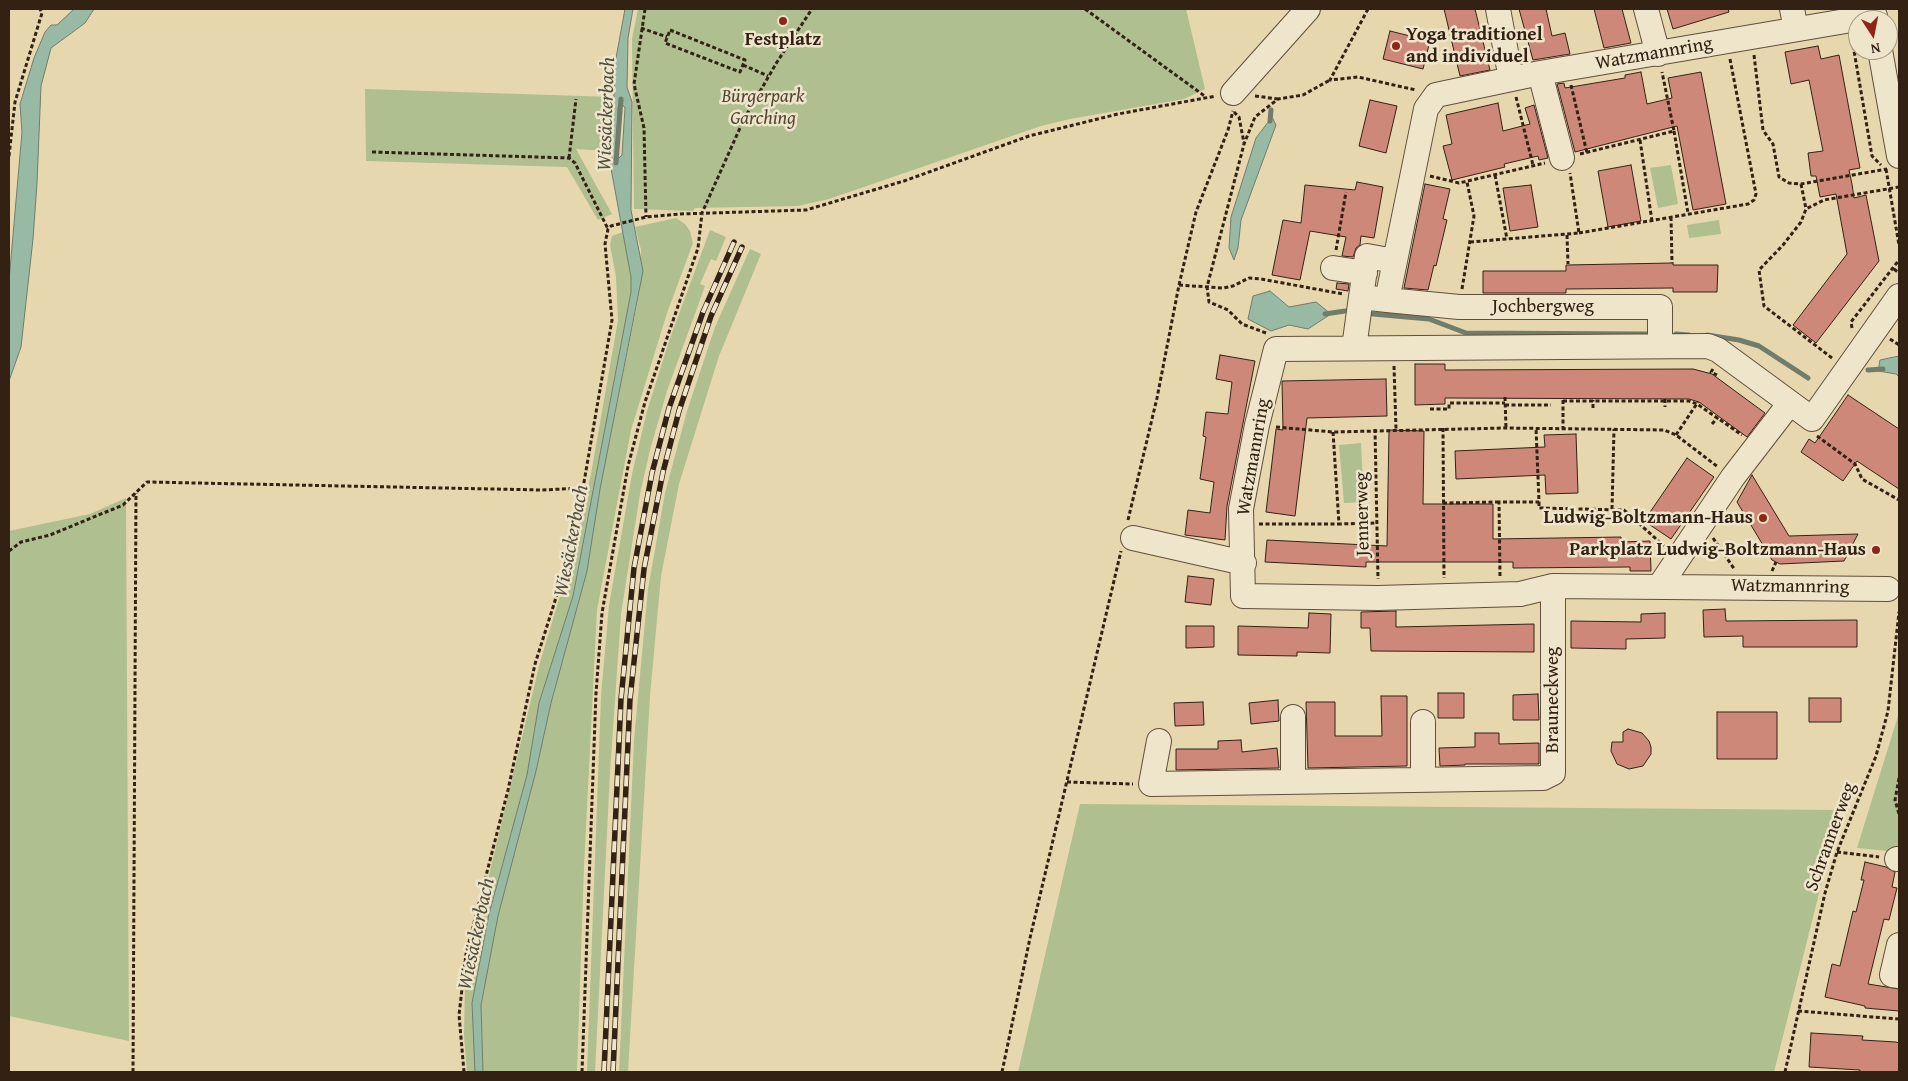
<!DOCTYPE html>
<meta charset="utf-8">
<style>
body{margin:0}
#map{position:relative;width:1908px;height:1081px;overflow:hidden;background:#e7d7af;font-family:"Gentium Book Plus",serif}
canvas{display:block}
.frame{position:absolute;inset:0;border:10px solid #332214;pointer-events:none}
.north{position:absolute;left:1848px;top:10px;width:50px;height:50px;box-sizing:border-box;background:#efe5cb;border:1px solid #a49782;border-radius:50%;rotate:169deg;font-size:14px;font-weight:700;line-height:20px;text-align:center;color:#332214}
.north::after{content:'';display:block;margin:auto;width:18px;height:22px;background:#8f2418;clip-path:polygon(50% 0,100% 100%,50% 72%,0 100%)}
</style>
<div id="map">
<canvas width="1908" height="1081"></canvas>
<div class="frame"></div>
<div class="north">N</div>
</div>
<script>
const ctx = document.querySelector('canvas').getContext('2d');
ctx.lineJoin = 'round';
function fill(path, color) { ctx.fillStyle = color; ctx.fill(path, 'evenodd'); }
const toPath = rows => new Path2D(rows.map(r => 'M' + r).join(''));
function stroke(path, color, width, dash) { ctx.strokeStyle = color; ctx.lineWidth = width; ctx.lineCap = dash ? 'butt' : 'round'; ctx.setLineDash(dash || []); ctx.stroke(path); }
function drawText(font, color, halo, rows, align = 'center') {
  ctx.font = font + ' "Gentium Book Plus",serif'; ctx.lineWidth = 5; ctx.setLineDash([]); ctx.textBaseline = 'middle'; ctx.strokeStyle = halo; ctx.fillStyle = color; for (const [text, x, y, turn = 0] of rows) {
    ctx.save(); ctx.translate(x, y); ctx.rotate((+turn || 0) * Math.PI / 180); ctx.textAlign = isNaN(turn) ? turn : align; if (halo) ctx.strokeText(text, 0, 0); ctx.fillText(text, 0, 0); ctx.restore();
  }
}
fill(toPath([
 [638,9,1186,9,1205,89,1184,99,1070,119,1041,126,829,199,798,206,695,208,693,211,634,209,632,39],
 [365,89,613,97,607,151,576,149,612,214,598,220,567,167,366,161],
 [1671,165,1678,204,1658,208,1650,168],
 [676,218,685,224,690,231,693,243,667,313,631,430,597,610,584,867,577,1072,483,1072,481,1005,498,916,536,771,551,703,587,571,600,489,639,295,641,250,635,227],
 [1719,220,1721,234,1689,238,1687,225],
 [710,230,726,237,716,261,711,259,700,284,705,286,667,391,650,450,640,494,621,614,610,773,595,1072,587,1072,601,696,609,605,632,474,647,411,669,341],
 [623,232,631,277,631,292,573,596,539,703,527,775,489,914,472,1003,475,1072,467,1072,464,1035,465,986,470,955,540,662,573,553,591,474,618,320,616,277,610,245,612,236],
 [750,249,761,254,719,356,679,484,661,576,650,696,628,1072,619,1072,634,740,648,589,665,493,687,411,715,327],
 [1361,443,1364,502,1344,503,1339,445],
 [126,498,126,506,129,1041,9,1016,9,531,90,514],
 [1898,716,1899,852,1857,848],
 [1080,804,1840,810,1774,1072,1018,1072]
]), '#afbf90');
const water = toPath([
 [74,9,94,9,85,23,51,48,41,86,37,183,33,239,21,347,9,381,9,281,22,132,20,104,34,58,45,32,51,25,57,25,74,9],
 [625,9,633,9,628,38,627,87,632,102,631,210,643,271,600,489,587,571,551,703,536,771,498,916,481,1005,483,1072,475,1072,472,1003,489,914,527,775,539,703,573,596,631,292,631,277,610,163,616,58,625,9],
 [622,104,625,108,622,155,619,158,616,154,618,107,622,104],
 [1272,117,1276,125,1241,220,1238,248,1234,260,1229,248,1231,217,1256,138,1272,117],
 [1270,291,1289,307,1316,302,1331,314,1308,329,1289,325,1271,331,1248,319,1253,296,1270,291],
 [1899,356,1899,377,1896,374,1878,371,1880,360,1899,356]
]);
fill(water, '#98baa5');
stroke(water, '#707d6b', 1);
stroke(toPath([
 [1270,121,1271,110],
 [616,163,621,99],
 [1325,314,1345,311],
 [1373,314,1429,319,1466,333,1646,334],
 [1676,334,1689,335],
 [1707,335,1739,340,1759,346,1808,378],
 [1868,370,1883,369]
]), '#707d6b', 5);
const building = toPath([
 [1444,9,1475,9,1490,70,1460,76,1444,9],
 [1519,9,1546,9,1552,36,1565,33,1570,54,1533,60,1519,9],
 [1594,9,1622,9,1631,43,1604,48,1594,9],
 [1667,9,1728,9,1729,12,1673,29,1667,9],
 [1390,31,1430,41,1423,69,1383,59,1390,31],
 [1818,46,1821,59,1839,55,1860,168,1849,170,1852,184,1854,198,1866,195,1879,261,1816,343,1793,325,1847,254,1836,194,1820,197,1816,176,1811,176,1808,153,1823,151,1809,80,1791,84,1785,52,1818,46],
 [1641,72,1647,104,1672,98,1668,78,1701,72,1726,204,1693,210,1677,126,1575,152,1557,84,1564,83,1565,88,1625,78,1625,75,1641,72],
 [1370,100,1397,106,1386,153,1359,146,1370,100],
 [1498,103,1503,131,1530,124,1525,108,1534,105,1548,158,1539,160,1538,156,1504,164,1505,167,1452,180,1443,146,1452,144,1446,115,1498,103],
 [1631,165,1641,221,1608,227,1598,171,1631,165],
 [1357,182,1383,187,1374,238,1361,236,1360,245,1356,248,1353,257,1342,256,1346,237,1310,231,1300,280,1272,275,1283,220,1301,223,1305,185,1355,190,1357,182],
 [1425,184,1450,189,1443,219,1447,220,1436,266,1434,265,1428,290,1404,288,1425,184],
 [1531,185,1538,227,1510,231,1503,188,1531,185],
 [1673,263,1673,265,1718,265,1717,292,1673,292,1673,288,1566,289,1566,293,1483,293,1483,271,1566,271,1566,265,1673,263],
 [1337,283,1349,284,1348,291,1336,289,1337,283],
 [1220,355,1255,361,1227,506,1225,540,1185,535,1188,510,1210,513,1214,482,1200,479,1206,437,1203,436,1206,412,1228,414,1232,382,1216,379,1220,355],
 [1415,364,1445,364,1445,370,1693,369,1712,374,1765,413,1747,437,1699,402,1689,399,1445,398,1445,404,1415,405,1415,364],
 [1386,379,1387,416,1307,418,1295,516,1266,512,1276,429,1283,430,1282,381,1386,379],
 [1848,395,1899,429,1899,489,1857,461,1843,481,1801,452,1809,439,1815,443,1848,395],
 [1389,430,1424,431,1423,504,1493,504,1493,539,1621,537,1621,542,1650,541,1651,571,1630,571,1630,567,1513,568,1513,562,1366,562,1366,567,1265,562,1267,540,1387,546,1389,430],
 [1576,434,1578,493,1546,494,1545,475,1456,479,1455,451,1545,447,1544,435,1576,434],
 [1687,458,1714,477,1671,539,1644,521,1687,458],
 [1752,475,1789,536,1858,534,1844,561,1780,564,1772,560,1737,502,1752,475],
 [1188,576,1214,579,1211,605,1185,602,1188,576],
 [1725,609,1726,621,1857,620,1857,647,1743,647,1743,636,1704,637,1703,610,1725,609],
 [1396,611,1396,627,1534,624,1534,652,1371,651,1370,628,1361,628,1361,612,1396,611],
 [1309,613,1331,614,1330,653,1297,652,1297,656,1238,655,1238,626,1308,628,1309,613],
 [1665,613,1665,638,1626,639,1626,649,1571,648,1571,621,1641,622,1641,614,1665,613],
 [1186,626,1214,626,1214,647,1186,648,1186,626],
 [1438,693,1464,693,1464,718,1438,718,1438,693],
 [1538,694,1539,720,1513,720,1513,695,1538,694],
 [1381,696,1407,696,1407,766,1308,768,1306,702,1335,702,1335,736,1382,736,1381,696],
 [1809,698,1841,698,1841,722,1809,722,1809,698],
 [1278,700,1279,721,1251,724,1249,703,1278,700],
 [1203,702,1204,725,1175,726,1174,703,1203,702],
 [1717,712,1777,712,1777,759,1717,759,1717,712],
 [1628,729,1642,733,1649,741,1651,747,1651,754,1643,766,1629,769,1617,764,1611,751,1612,742,1623,742,1623,732,1628,729],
 [1475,733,1499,733,1499,744,1539,743,1539,764,1465,764,1465,765,1440,766,1439,748,1475,747,1475,733],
 [1241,740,1242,752,1277,748,1279,768,1176,770,1176,749,1218,749,1218,741,1241,740],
 [1865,862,1886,867,1895,872,1892,887,1897,888,1889,920,1884,919,1868,984,1899,989,1899,1011,1865,1008,1865,1006,1825,997,1832,964,1840,966,1853,911,1856,912,1864,880,1861,880,1865,862],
 [1811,1033,1863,1036,1862,1040,1896,1042,1899,1043,1899,1072,1860,1072,1860,1070,1809,1067,1811,1033]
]);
fill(building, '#cd8879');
stroke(building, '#332214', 1);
const minor = toPath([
 [1498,9,1511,79],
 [1646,9,1658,54],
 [1792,9,1796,29],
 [1880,50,1899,156],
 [1540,73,1562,158],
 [1233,93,1308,9],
 [1333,268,1365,273],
 [1361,297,1367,256,1394,261],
 [1387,300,1459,307,1660,307,1660,346],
 [1354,348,1361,297,1387,300,1426,109,1436,95,1540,73,1875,16],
 [1133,538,1244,563],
 [1659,587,1733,477,1790,403],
 [1888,589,1553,586,1520,594,1378,598,1243,596,1241,509,1257,425,1276,349,1708,346,1718,350,1812,419,1899,296],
 [1293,717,1293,782],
 [1423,722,1423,780],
 [1159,741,1151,784,1543,778,1553,773,1553,586],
 [1897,859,1899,859],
 [1899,945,1892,975,1899,976]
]);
stroke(minor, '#604f3b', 26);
stroke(toPath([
 [645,9,634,84,644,128,646,217],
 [1085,9,1206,97],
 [1368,9,1330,80,1358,77,1416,90],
 [641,28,667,37],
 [670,30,745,60,740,72,665,43,670,30],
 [1852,39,1872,156,1881,165],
 [1853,45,1858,45],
 [1754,55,1763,130,1773,144,1779,177,1789,183,1801,184,1887,169],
 [743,65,768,76],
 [1571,85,1587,153],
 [1255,96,1278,99],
 [1516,97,1533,165],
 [1234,112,1239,117,1244,143],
 [1674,131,1688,213],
 [1640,140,1652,221],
 [372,152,569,158,575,163,608,229],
 [1580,154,1674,131,1662,72],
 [9,156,15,102,42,13,40,9],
 [569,158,576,99],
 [1886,169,1899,245],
 [1495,175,1507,239],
 [1430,176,1459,183,1545,163],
 [1801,184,1806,209],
 [1671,217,1672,263],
 [1579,233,1748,204,1754,200,1756,194,1730,59],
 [1567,235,1568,264],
 [1470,242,1579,233,1570,173],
 [1336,250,1346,192],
 [1894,269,1899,273],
 [1179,285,1223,288,1233,286,1249,278,1261,279,1343,294],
 [1462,289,1474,216,1467,182],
 [1852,328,1851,322,1899,260],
 [1266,333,1242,324,1228,310,1209,302,1207,287,1244,144,1255,117,1278,99,1303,95,1330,80],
 [1890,339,1899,345],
 [1832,358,1764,306,1759,270,1783,245,1801,222,1806,209,1824,200,1899,187],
 [1394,366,1396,429],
 [1713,369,1711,372,1717,375],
 [1505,397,1506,428],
 [1665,399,1665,407],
 [1563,400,1563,429],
 [1563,401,1689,401,1697,404,1742,435],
 [1505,405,1551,405],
 [1593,408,1593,400],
 [1430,409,1449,409,1449,403,1505,403],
 [1712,424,1718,417],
 [1276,427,1333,432,1506,428,1664,430,1676,435,1718,467],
 [1443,428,1444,578],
 [1375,429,1378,579],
 [1333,432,1339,524,1377,523],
 [1676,435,1698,402],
 [1817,436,1855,464,1862,479,1899,500],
 [1539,502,1539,508,1624,510,1664,546],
 [1443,503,1499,502],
 [1612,509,1614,429],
 [1128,520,1157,398,1179,285,1196,212,1228,130,1233,111],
 [1259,524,1339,524],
 [1713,538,1735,570],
 [9,551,21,542,50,535,123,505,147,482,542,490,583,488],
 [1772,571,1776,562],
 [1500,576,1499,502,1539,502,1536,428],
 [1899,778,1895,800,1899,814],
 [1067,782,1133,784],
 [1837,852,1879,857],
 [1798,1011,1899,1019],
 [133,1072,136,493],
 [464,1072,459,1015,466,954,508,790,535,664,566,566,583,488,612,320,605,244,608,229,611,226,646,217,680,214,806,210,904,181,1029,136,1118,114,1216,96],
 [582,1072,596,693,602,613,628,466,645,402,698,248,702,213,744,119,777,62,812,9],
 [1002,1072,1030,938,1121,551],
 [1785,1072,1825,893,1837,852,1876,756,1888,711,1899,612]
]), '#332214', 3, [4, 2.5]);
stroke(minor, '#efe5cb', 24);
const rail = toPath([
 [604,1072,621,699,634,568,652,473,669,408,703,312,734,242],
 [613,1072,630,699,644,569,663,472,679,411,711,316,742,247]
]);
stroke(rail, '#332214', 5.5);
stroke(rail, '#efe5cb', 4, [11]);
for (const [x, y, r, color] of [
 [783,21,5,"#8f2418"],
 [1396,46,5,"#8f2418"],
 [1763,518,5,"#8f2418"],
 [1876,550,5,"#8f2418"]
]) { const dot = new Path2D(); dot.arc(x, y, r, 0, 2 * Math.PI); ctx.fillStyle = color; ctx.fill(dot); stroke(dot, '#efe5cb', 2); }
drawText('bold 19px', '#332214', '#efe5cb', [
 ["Yoga traditionel",1406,35,"left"],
 ["and individuel",1406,57,"left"],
 ["Festplatz",783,40,"center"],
 ["Ludwig-Boltzmann-Haus",1753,518],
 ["Parkplatz Ludwig-Boltzmann-Haus",1866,550]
], 'right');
drawText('19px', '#332214', '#efe5cb', [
 ["Watzmannring",1654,54,-10],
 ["Jochbergweg",1543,307],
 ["Watzmannring",1254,457,-80],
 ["Jennerweg",1363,514,-91],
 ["Watzmannring",1790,587,1],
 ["Brauneckweg",1553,700,-90],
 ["Schrannerweg",1831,837,-70]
]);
drawText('italic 19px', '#524933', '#efe5cb', [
 ["Bürgerpark",763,97],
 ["Garching",763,119]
]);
drawText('italic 20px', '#515040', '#efe5cb', [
 ["Wiesäckerbach",607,114,-88],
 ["Wiesäckerbach",572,541,-79],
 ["Wiesäckerbach",477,934,-78]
]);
</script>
